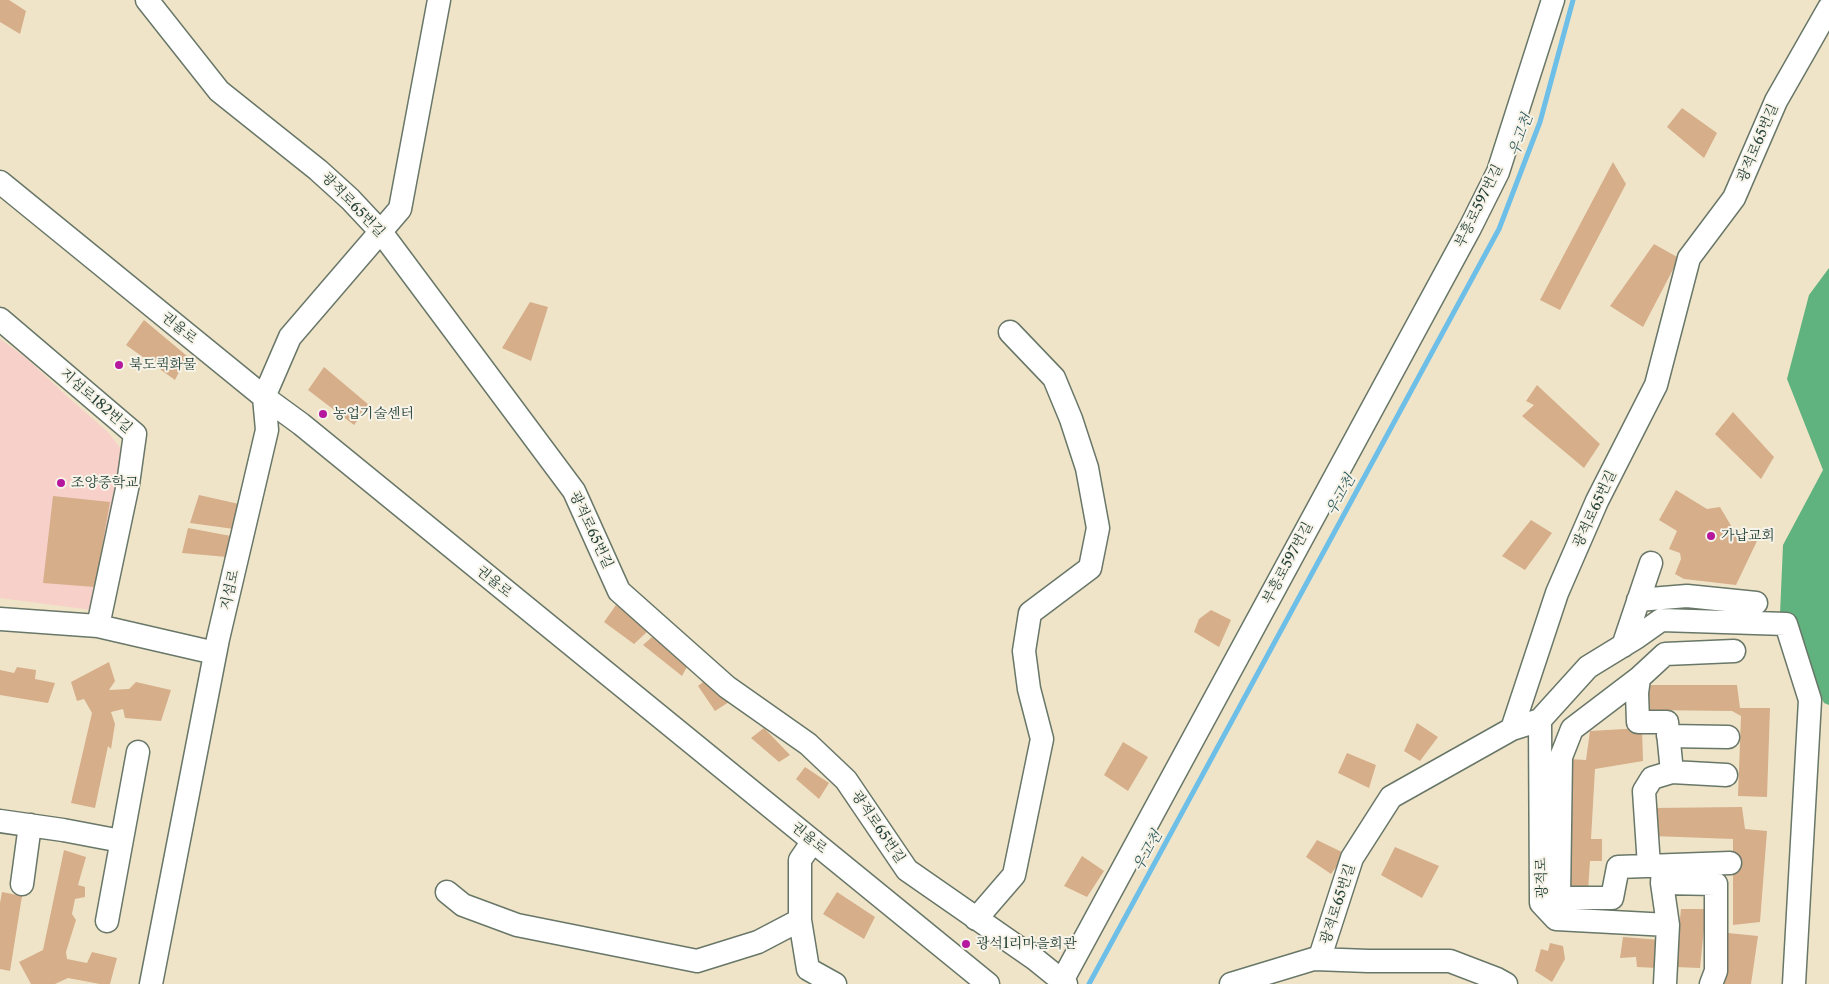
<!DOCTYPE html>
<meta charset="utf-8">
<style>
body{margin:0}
canvas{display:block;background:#f0e4c8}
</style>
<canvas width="1829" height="984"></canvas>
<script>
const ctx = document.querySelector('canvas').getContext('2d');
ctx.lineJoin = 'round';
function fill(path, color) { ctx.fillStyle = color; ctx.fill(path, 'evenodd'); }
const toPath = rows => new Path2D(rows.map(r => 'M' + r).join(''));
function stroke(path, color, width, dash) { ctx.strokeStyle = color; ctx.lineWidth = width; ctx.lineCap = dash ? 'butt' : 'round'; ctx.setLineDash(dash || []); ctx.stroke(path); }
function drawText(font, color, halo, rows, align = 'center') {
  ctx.font = font + ' "Libre Caslon Text","Noto Serif KR",serif'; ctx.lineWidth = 4; ctx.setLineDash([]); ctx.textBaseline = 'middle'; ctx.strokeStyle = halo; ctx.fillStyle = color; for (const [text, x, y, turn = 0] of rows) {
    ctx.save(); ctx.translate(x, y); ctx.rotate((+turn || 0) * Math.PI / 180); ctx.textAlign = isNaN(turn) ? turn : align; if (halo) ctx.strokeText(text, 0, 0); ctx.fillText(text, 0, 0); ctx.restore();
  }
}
fill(toPath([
 [0,339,25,357,70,399,108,432,127,457,92,610,0,598]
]), '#f7d0c9');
fill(toPath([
 [1829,268,1829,705,1824,703,1780,614,1783,545,1823,470,1787,379,1809,295]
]), '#60b27e');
stroke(toPath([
 [1089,984,1499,229,1540,122,1573,0]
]), '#6dbfe8', 5);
fill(toPath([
 [0,0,9,0,26,11,20,34,0,22],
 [1682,108,1717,133,1704,158,1667,127],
 [1613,162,1626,184,1560,310,1540,300],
 [1654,244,1679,258,1643,327,1610,306],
 [530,302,548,307,531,361,502,348],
 [144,320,187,356,175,380,126,345],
 [324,367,369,405,354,425,308,390],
 [1537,385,1600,444,1584,468,1522,416,1534,405,1526,401],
 [1733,412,1774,457,1761,479,1715,434],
 [1676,490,1707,509,1720,507,1733,529,1757,541,1736,585,1684,579,1675,574,1681,559,1680,553,1669,549,1677,531,1659,520],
 [199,495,239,504,234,529,190,523],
 [53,496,110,502,95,587,43,583],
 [1531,520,1552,533,1525,570,1502,556],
 [188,528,231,536,227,557,182,553],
 [616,605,648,631,634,644,604,622],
 [1211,610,1231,620,1219,647,1194,632,1199,619],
 [652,637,689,663,682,676,643,645],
 [109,662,115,681,109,690,129,689,136,682,171,690,161,721,125,718,123,709,111,712,115,724,111,749,108,746,95,808,71,803,92,713,84,699,77,701,71,682],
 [17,667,36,670,35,679,55,683,48,703,0,695,0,670,14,673],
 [708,678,729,702,715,711,698,686],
 [1647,685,1737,685,1740,708,1770,708,1767,797,1738,796,1741,716,1732,711,1645,710],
 [1417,723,1438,737,1420,761,1404,751],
 [764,728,790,755,779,762,751,738],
 [1642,728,1643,761,1595,769,1591,839,1602,839,1602,861,1590,861,1588,891,1566,890,1569,759,1586,760,1590,731],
 [1123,742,1148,757,1128,791,1104,775],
 [1347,753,1376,765,1369,788,1338,773],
 [805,767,829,783,819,799,796,779],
 [1742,807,1745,829,1767,831,1760,922,1733,925,1733,839,1652,836,1651,808],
 [1317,840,1346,854,1331,874,1306,857],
 [1395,847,1439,866,1422,898,1381,875],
 [64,850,86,857,78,885,85,887,85,897,75,899,72,914,76,920,66,952,67,959,87,963,92,952,117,958,110,984,100,984,68,978,55,984,31,984,19,962,43,950],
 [1082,856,1104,871,1087,897,1064,886],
 [2,892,22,896,10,971,0,969,0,903],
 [837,892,875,917,864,939,823,914],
 [1681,909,1706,909,1700,968,1675,967],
 [1728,933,1758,936,1751,984,1721,984],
 [1623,937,1660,940,1657,968,1637,967,1636,957,1620,958],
 [1550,943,1563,946,1565,959,1552,982,1535,971,1541,949,1548,951]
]), '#d6ae8a');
const minor = toPath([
 [147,0,219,91,318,170,350,199,381,232,574,491,619,591,727,687,808,744,846,780,907,870,1035,959,1066,984],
 [0,182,264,397,301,424,988,984],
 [0,319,135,434,128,484,98,626],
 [1638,600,1687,596,1756,603],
 [0,619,98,626,215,653],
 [1623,646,1651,563],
 [1639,678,1637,693,1638,722,1667,722,1672,772,1652,778,1644,791,1649,866],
 [1540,720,1541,903,1556,919,1668,925],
 [1512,729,1540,720,1588,667,1637,637,1661,620,1786,624,1810,700,1794,984],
 [1668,736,1728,737],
 [1672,772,1726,775],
 [0,821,63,830,121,841],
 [813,841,800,860,800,920,808,969,835,984],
 [1730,863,1618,867,1612,898,1559,898,1561,757,1572,729,1639,678,1665,654,1734,651],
 [1663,868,1662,883,1668,925,1665,984],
 [1662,883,1716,884,1716,971,1711,984],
 [22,884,30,825],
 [447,892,463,905,517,925,697,961,758,942,800,920],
 [976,919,1014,875,1042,739,1029,689,1024,651,1030,613,1090,568,1098,528,1087,468,1071,419,1054,378,1010,332],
 [107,921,138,752],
 [1315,959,1368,961,1450,961,1497,979,1506,984],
 [1062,981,1470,228,1498,172,1553,0],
 [151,984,218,639,267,430,264,397,290,337,400,209,439,0],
 [1231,984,1320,957,1352,858,1391,797,1512,729,1557,593,1597,501,1656,385,1689,258,1734,198,1776,101,1829,8]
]);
stroke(minor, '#687768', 25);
stroke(minor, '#fff', 22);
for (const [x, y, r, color] of [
 [119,365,5,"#b5179e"],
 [323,414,5,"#b5179e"],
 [61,483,5,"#b5179e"],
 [1711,536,5,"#b5179e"],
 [966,944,5,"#b5179e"]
]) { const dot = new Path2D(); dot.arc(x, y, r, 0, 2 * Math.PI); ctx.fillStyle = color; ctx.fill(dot); stroke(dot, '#f7f3e8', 2); }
drawText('14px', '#1f3d34', '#f7f3e8', [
 ["광적로65번길",1758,143,-67],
 ["광적로65번길",353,205,46],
 ["부흥로597번길",1479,206,-64],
 ["권율로",179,328,39],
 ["지섬로182번길",96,401,41],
 ["광적로65번길",1595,509,-65],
 ["광적로65번길",591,530,65],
 ["부흥로597번길",1288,563,-62],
 ["권율로",494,582,39],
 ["지섬로",230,590,-77],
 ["광적로65번길",878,827,56],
 ["권율로",809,838,39],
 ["광적로",1542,878,-92],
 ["광적로65번길",1338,904,-72]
]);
drawText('14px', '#1f3d34', '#f7f3e8', [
 ["북도퀵화물",129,365],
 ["농업기술센터",333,414],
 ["조양중학교",71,483],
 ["가납교회",1721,536],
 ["광석1리마을회관",976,944]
], 'left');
drawText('italic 15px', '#325e61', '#f7f3e8', [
 ["우고천",1521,135,-70],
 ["우고천",1341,495,-61],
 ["우고천",1148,851,-61]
]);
</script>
